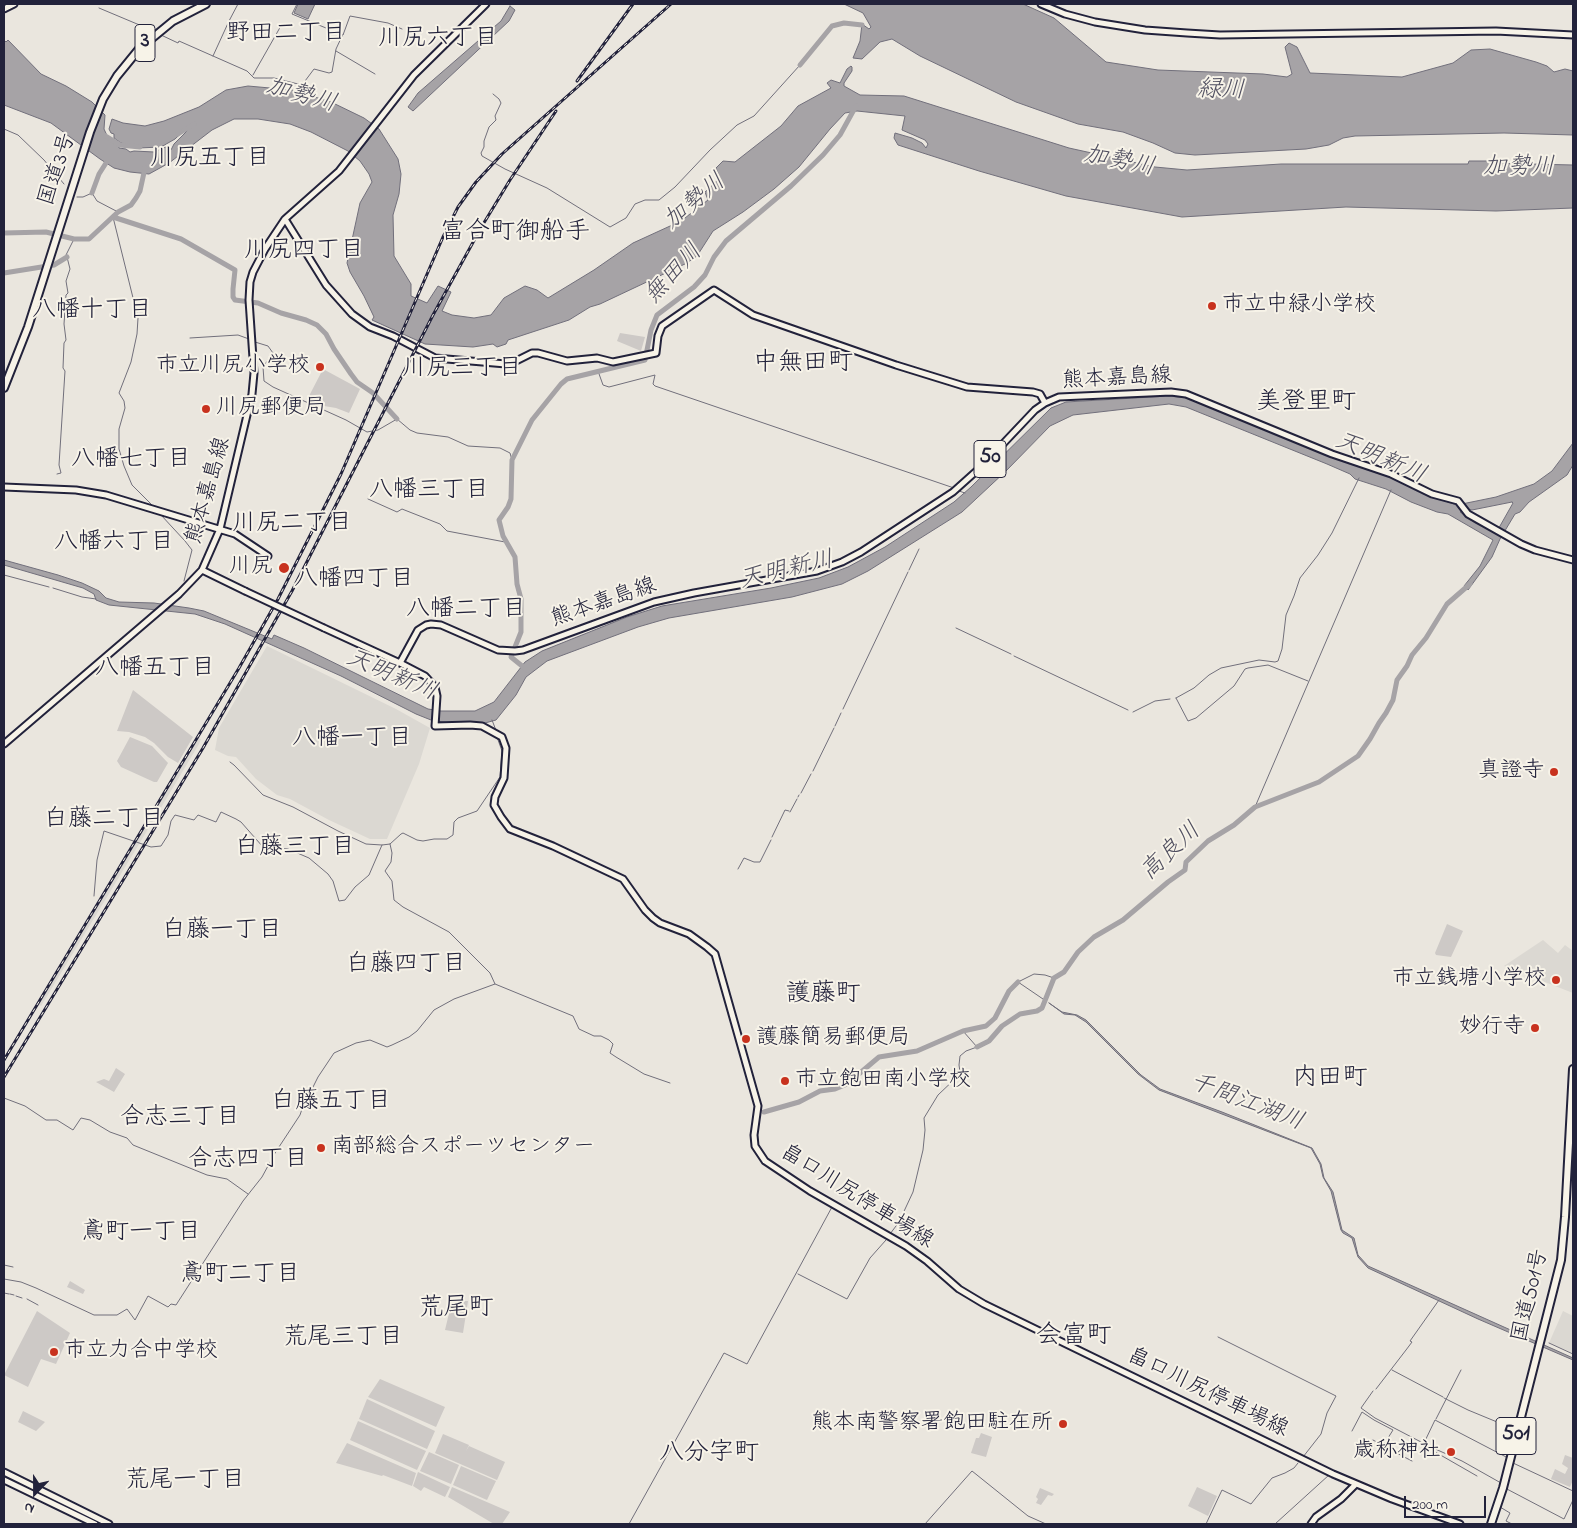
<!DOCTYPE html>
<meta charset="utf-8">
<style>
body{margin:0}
#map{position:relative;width:1577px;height:1528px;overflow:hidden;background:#eae6de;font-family:"Indie Flower",sans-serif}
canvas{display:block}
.frame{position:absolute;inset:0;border:5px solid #22223b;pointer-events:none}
.north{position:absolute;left:10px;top:1468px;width:50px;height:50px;-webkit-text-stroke:4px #f7f3e8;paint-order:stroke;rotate:202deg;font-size:14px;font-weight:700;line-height:20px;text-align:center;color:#22223b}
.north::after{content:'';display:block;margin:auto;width:18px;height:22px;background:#22223b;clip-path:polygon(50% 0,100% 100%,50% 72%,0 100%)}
.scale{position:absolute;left:1404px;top:1496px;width:82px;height:22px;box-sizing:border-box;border:2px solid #22223b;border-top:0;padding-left:6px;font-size:15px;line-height:18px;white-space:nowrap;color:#22223b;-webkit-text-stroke:4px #f7f3e8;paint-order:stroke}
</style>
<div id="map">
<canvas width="1577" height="1528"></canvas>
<div class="frame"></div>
<div class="north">N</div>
<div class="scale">200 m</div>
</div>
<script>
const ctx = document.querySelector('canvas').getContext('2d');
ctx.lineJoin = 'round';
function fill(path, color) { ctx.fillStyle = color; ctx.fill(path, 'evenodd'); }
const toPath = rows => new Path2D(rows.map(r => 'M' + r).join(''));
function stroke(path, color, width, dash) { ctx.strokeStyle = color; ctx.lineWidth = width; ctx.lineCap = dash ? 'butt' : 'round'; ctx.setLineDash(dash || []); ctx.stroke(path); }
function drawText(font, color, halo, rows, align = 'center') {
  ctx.font = font + ' "Indie Flower","Klee One",sans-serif'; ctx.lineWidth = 4; ctx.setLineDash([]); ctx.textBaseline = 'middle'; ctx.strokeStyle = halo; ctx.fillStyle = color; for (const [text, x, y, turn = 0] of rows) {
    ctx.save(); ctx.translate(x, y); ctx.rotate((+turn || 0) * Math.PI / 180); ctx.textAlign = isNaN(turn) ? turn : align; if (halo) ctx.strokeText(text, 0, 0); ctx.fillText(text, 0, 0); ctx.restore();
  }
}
fill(toPath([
 [267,646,396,709,430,728,419,764,387,839,370,839,329,820,290,799,277,795,256,779,236,757,228,756,215,750,219,728],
 [198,738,201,739,199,744,156,816,41,1006,38,1004],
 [1543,940,1558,953,1565,945,1573,951,1573,993,1504,966],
 [1563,1311,1573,1316,1573,1353,1549,1343]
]), '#dbd8d2');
fill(toPath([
 [620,333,645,337,641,351,617,341],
 [323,369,360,389,349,413,336,408,324,406,308,398],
 [133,690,193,737,178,763,168,757,154,743,145,737,129,732,117,731],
 [130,737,152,746,168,763,157,782,154,782,121,767,117,761],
 [1447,924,1463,931,1451,957,1436,955,1435,953],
 [116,1068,125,1074,114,1092,96,1082,104,1079,109,1081],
 [70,1281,85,1290,83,1294,67,1287],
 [452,1301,468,1301,463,1333,445,1330],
 [37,1311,70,1333,56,1364,41,1359,28,1387,4,1375],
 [380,1379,445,1407,436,1427,368,1397],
 [367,1399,435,1431,427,1449,359,1419],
 [23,1411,45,1422,36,1431,18,1422],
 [358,1421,426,1451,417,1470,350,1440],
 [981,1433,992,1437,986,1457,971,1453,976,1438,979,1438],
 [443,1434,469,1445,466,1451,469,1446,505,1462,497,1480,435,1453],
 [347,1443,416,1473,412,1486,383,1475,382,1476,336,1463],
 [429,1452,459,1465,451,1484,420,1471],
 [1565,1455,1573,1458,1573,1480,1570,1487,1551,1479,1555,1469,1565,1474,1568,1468,1562,1464],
 [461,1466,496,1481,487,1500,453,1485],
 [418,1472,450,1487,445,1497,424,1487,421,1491,413,1486],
 [452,1487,510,1512,502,1524,494,1524,448,1497],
 [1197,1487,1217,1496,1208,1516,1188,1506],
 [1040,1488,1054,1494,1052,1496,1048,1495,1041,1505,1036,1503,1038,1499,1036,1497]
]), '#cdc9c6');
const water = toPath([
 [298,4,315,4,308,19,294,13,298,4],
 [844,4,1023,4,1054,18,1106,62,1158,70,1263,74,1287,77,1292,74,1285,47,1289,43,1297,47,1310,73,1402,77,1453,63,1471,50,1490,49,1536,62,1547,66,1554,72,1565,69,1573,71,1573,135,1504,133,1355,136,1343,138,1329,145,1306,149,1195,155,1175,153,1153,143,1123,132,1078,124,1016,102,920,56,892,39,880,42,862,59,853,58,860,41,862,24,869,29,871,27,863,13,844,4],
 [510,6,515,10,509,21,413,111,408,107,418,93,501,21,510,6],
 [4,40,6,42,8,40,41,74,66,86,92,102,105,115,104,129,109,140,119,146,119,148,126,149,130,152,134,151,154,152,166,147,168,151,171,150,174,144,187,131,191,124,175,139,161,147,138,148,121,143,114,138,114,134,111,133,109,129,112,119,123,123,145,126,164,121,199,107,226,90,248,86,292,90,331,102,364,118,379,129,398,159,401,174,399,194,393,215,394,256,411,284,411,296,427,303,438,286,451,292,442,311,452,315,474,318,491,315,504,298,525,286,537,290,548,298,594,270,633,243,681,221,708,200,705,192,720,178,716,168,723,161,735,162,781,126,798,106,831,88,827,83,831,80,840,83,847,69,851,66,852,67,852,71,844,83,844,86,860,95,904,96,1069,148,1155,167,1187,170,1281,164,1468,164,1469,161,1488,161,1489,163,1573,165,1573,208,1496,211,1346,207,1182,217,1066,196,979,171,898,145,894,138,895,133,912,138,922,143,926,148,928,144,925,140,902,130,905,116,857,111,845,113,830,129,799,167,774,189,743,212,713,231,697,256,687,263,600,304,590,307,569,320,508,340,506,344,497,347,493,344,473,347,425,344,372,320,374,317,364,296,350,272,347,263,360,203,372,182,369,174,360,161,348,151,311,132,290,124,258,119,234,119,212,130,169,163,149,174,130,172,114,168,100,159,51,123,4,105,4,40],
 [1169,396,1187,398,1210,406,1331,456,1395,478,1436,498,1457,505,1496,497,1534,484,1552,471,1573,443,1573,465,1567,475,1529,502,1520,512,1515,514,1500,539,1492,557,1468,590,1464,586,1480,566,1493,540,1448,514,1437,512,1411,502,1386,489,1355,479,1350,474,1327,464,1186,407,1169,404,1073,415,1050,426,1006,471,962,512,868,571,842,584,792,597,669,618,638,627,547,661,526,677,516,695,496,720,485,723,450,723,431,720,416,714,341,676,225,624,195,614,109,605,96,600,94,594,83,588,4,565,4,560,58,575,82,583,99,591,106,598,119,602,154,603,189,608,204,611,272,639,274,635,304,648,428,709,441,711,475,711,494,702,525,662,542,651,627,617,662,606,771,588,819,578,848,567,885,547,954,502,971,487,1051,408,1066,402,1169,396],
 [1512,502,1513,503,1496,533,1475,523,1460,512,1468,509,1472,510,1512,502],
 [1049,1003,1062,1012,1077,1015,1086,1020,1141,1075,1160,1089,1222,1112,1312,1148,1321,1164,1324,1178,1333,1192,1342,1230,1354,1238,1358,1255,1368,1266,1573,1358,1573,1360,1478,1319,1368,1268,1358,1257,1352,1238,1343,1233,1341,1230,1331,1191,1323,1177,1320,1164,1311,1148,1159,1090,1138,1074,1086,1022,1075,1015,1064,1014,1049,1003]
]);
fill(water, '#a6a3a6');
stroke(water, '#716f7b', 1);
stroke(toPath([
 [297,4,292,14,343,35,350,16,388,23,402,29],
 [99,8,149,29],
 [161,35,178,43,179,41,247,71,254,78,274,78,302,85,314,69,329,73,332,72,336,49,343,34],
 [336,51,375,74],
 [213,56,229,21,238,4],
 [253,75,282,24],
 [493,94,499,99,501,103,495,116,496,120,489,127,484,141,484,147,481,153,482,156,505,169,547,188,610,227,626,218,635,204,645,200,659,200,675,187,710,150,737,125,754,116,800,65],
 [4,129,18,135,44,160,64,184],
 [77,197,83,197,92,193,97,201,118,212],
 [113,217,138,318,137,334,131,362,119,393,124,401,125,408,119,429,119,449,124,466,132,485,155,508],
 [190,338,238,335,249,339],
 [255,342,268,346,273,353,263,367,264,381,273,387,346,420,367,432,378,430,397,419,410,430,417,433,448,437,468,446,500,448,510,453,512,460],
 [598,371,603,385,609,387,655,375,653,384,655,386,954,488],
 [57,474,61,473,59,465,65,371,63,368,64,343,66,340,64,324,66,295,68,293,66,281,70,269,67,257,64,259,74,239],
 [959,491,965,493],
 [368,499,397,512,402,509,440,524,447,531,505,542],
 [161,515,185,541,192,550,184,581],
 [909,570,919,549],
 [4,575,49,587],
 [53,588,82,597,96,599],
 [956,628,1011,654],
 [1014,656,1128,710],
 [1176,698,1194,688,1209,675,1221,668,1259,660,1275,662,1278,661,1282,649,1286,615,1294,596,1300,578,1318,555,1332,533,1359,478],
 [1176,698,1188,721,1196,718,1234,686,1245,669,1248,668,1268,665,1308,681],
 [843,709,908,572],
 [1133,712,1155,701,1170,699],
 [492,720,497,733],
 [835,726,841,713],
 [230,762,234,765,263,795,293,807,338,831,366,844,382,845,390,844,401,834,403,833,417,840,423,841,434,839,447,839,453,835,454,822,458,818,477,811,500,777,502,751,497,737],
 [813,771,834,728],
 [801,793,811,774],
 [798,797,799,795],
 [1255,807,1391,490],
 [790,812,797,799],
 [772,837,785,810,789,811],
 [738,869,744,858,754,862,760,862,771,840],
 [94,896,97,860,104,831,151,847,161,846,168,835,171,821,175,815,194,820,198,815,216,822,221,812,236,819,241,822,263,847,288,849,309,858,328,874,333,881,339,901,345,900,355,887,369,875,382,845],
 [495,984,573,1016,579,1029,594,1036,601,1036,609,1040,613,1044,610,1053,616,1057,644,1074,670,1083],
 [1043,999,1018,982,1034,974,1045,975,1054,978],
 [1045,1002,1046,1002],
 [4,1098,25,1106,46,1120,57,1120,73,1130,81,1118,90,1120,110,1132,127,1138,133,1145,207,1175,227,1179,248,1194],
 [890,1234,899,1222,913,1192,923,1150,925,1130,924,1118,938,1095,958,1076,960,1072,959,1065,960,1056,966,1051,977,1047,963,1031],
 [4,1265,13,1267],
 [798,1274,847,1299,870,1258,886,1240],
 [4,1279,21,1282,36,1288,94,1315,117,1315,127,1309,135,1320,148,1296,168,1307,171,1304,176,1305,243,1201,262,1177,275,1153,300,1115,302,1109,318,1077,334,1053,356,1043,370,1040,387,1047,392,1045,409,1037,417,1031,434,1010,454,999,495,984,490,973,449,932,403,907,394,900,392,881,385,871,391,862,392,853,390,844],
 [4,1293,9,1294],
 [10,1294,14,1295],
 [16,1296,22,1298],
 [27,1299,38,1305],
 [1218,1337,1336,1396,1327,1413,1321,1434,1303,1457],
 [1549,1343,1573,1354],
 [1392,1370,1443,1397],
 [1376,1389,1406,1350,1412,1342,1410,1341,1439,1300],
 [1373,1391,1361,1408,1375,1418,1421,1442],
 [1444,1398,1468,1410,1514,1429],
 [1436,1419,1461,1370],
 [1352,1431,1362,1412,1374,1420,1393,1430,1383,1446,1412,1461],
 [1373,1440,1382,1445],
 [1422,1443,1462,1461,1501,1483],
 [1424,1443,1435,1420,1508,1458],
 [1423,1445,1477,1476],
 [1513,1463,1573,1491],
 [1505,1488,1564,1519,1573,1500],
 [1500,1507,1510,1513,1506,1521,1512,1524],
 [629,1524,724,1353,747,1364,832,1207],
 [925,1524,972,1471,1028,1516,1046,1524],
 [1206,1524,1222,1490,1251,1504,1272,1478,1285,1473,1294,1468,1298,1463],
 [1275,1524,1329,1475],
 [1378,1524,1380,1524]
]), '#716f7b', 1);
stroke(toPath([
 [800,65,832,26,844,23,862,25],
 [102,134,120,145,140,147],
 [178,134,194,124],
 [92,193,99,174,106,163],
 [113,217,181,239,235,270,233,289,233,297,235,300,258,303,281,313,306,320,317,325,326,334,334,349,351,374,357,382,373,393,397,419],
 [4,233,46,232,74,239,89,239,118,212,131,205,136,198,140,191,145,168],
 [4,273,54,265,67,257],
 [527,670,511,657,521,632,521,599,517,584,515,557,503,536,499,520,508,507,511,499,512,460,532,420,561,384,567,379,645,360,651,330,657,315,694,287,705,275,714,257,726,241,791,186,823,155,840,135,856,106],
 [977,1047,989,1041,1002,1026,1020,1014,1037,1011,1042,1008,1054,978,1064,972,1078,952,1094,937,1123,920,1168,882,1185,870,1186,862,1208,841,1234,825,1255,807,1319,782,1358,756,1370,739,1379,723,1386,713,1393,700,1397,680,1407,666,1412,655,1426,638,1447,604,1470,584],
 [764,1112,799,1102,820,1091,835,1089,847,1084,879,1057,917,1051,963,1031,986,1026,995,1018,1009,991,1018,982]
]), '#a6a3a6', 5);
const major = toPath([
 [1041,4,1065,14,1095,22,1145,30,1187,33,1220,35,1496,31,1573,35],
 [4,9,14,4],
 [285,219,326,285,352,314,370,327,393,336,435,358,506,364,514,362,532,353,538,353,567,361,597,358,613,362,656,353,658,336,662,326,714,290,753,315,896,365,967,387,1033,392,1040,394,1045,403],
 [4,487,76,490,106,495,235,534,268,556],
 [202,570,245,591],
 [324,628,400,663,418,630,426,625,431,624,441,625,498,650,515,651,523,650,654,602,694,593,817,571,842,562,861,552,953,492,982,466,1035,410,1045,403,1059,397,1171,392,1186,394,1332,454,1391,474,1432,494,1458,501,1468,514,1521,544,1535,550,1573,560],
 [400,663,425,676,435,687,437,696,435,726,470,725,482,726,502,737,506,748,504,778,495,797,494,805,501,817,510,829,553,846,623,879,645,910,653,918,660,923,689,934,707,947,715,954,758,1106,754,1135,755,1146,765,1161,810,1191,906,1246,927,1261,959,1289,984,1304,1333,1474,1392,1499,1460,1524],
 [4,744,179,594,202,570,220,529,252,394,254,373,249,300,250,282,253,272,265,249,285,219,339,171,414,75,486,4],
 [4,1472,109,1524],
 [4,1480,95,1524],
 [1311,1524,1316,1517,1341,1499,1356,1484]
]);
const highway = toPath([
 [4,388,28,327,90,132,103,99,117,76,139,49,173,21,206,4],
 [1491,1524,1503,1488,1561,1260,1565,1217,1573,1069]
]);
stroke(major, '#22223b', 9);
stroke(highway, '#22223b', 10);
stroke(major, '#f7f3e8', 5);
stroke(highway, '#f7f3e8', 6);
const rail = toPath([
 [577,81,633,4],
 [4,1060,239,668,278,599,341,474,443,237,458,207,476,182,502,154,671,4],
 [4,1077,203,748,292,591,433,315,482,226,510,180,556,111]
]);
stroke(rail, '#22223b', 3);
stroke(rail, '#f7f3e8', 1, [4]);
const majorBridge = toPath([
 [245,591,324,628]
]);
stroke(majorBridge, '#22223b', 9, []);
stroke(majorBridge, '#f7f3e8', 5);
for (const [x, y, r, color] of [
 [1212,306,5,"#c8321e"],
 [320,367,5,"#c8321e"],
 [206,409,5,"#c8321e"],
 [284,568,6,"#c8321e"],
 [1554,772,5,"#c8321e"],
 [1556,980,5,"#c8321e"],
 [1535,1028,5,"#c8321e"],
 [746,1039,5,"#c8321e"],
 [785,1081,5,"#c8321e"],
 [321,1148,5,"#c8321e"],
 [54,1352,5,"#c8321e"],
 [1063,1424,5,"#c8321e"],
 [1451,1452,5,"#c8321e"]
]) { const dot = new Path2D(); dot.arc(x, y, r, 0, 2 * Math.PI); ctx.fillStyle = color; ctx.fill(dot); stroke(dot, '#f7f3e8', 2); }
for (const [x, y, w] of [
 [145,43,20],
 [990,459,32],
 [1516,1436,40]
]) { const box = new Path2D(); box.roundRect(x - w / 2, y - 18.5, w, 37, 4); ctx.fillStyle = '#f7f3e8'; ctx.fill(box); stroke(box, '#22223b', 1); }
drawText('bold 21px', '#22223b', null, [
 ["3",145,43],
 ["50",990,459],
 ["501",1516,1436]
]);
drawText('22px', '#22223b', '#f7f3e8', [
 ["国道3号",59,170,-72],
 ["熊本嘉島線",1117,380,-3],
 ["熊本嘉島線",210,491,-74],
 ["熊本嘉島線",604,604,-19],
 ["畠口川尻停車場線",856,1198,32],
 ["国道501号",1532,1296,-77],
 ["畠口川尻停車場線",1207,1394,26]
]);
drawText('22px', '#22223b', '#f7f3e8', [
 ["市立中緑小学校",1222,306,"left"],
 ["市立川尻小学校",310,367],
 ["川尻郵便局",216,409,"left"],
 ["川尻",273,568],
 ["真證寺",1544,772],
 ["市立銭塘小学校",1546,980],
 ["妙行寺",1525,1028],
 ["護藤簡易郵便局",756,1039,"left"],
 ["市立飽田南小学校",795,1081,"left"],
 ["南部総合スポーツセンター",331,1148,"left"],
 ["市立力合中学校",64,1352,"left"],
 ["熊本南警察署飽田駐在所",1053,1424],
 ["歳称神社",1441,1452]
], 'right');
drawText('24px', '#22223b', '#f7f3e8', [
 ["野田二丁目",286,35],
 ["川尻六丁目",438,40],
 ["川尻五丁目",210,160],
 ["川尻四丁目",304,252],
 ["八幡十丁目",92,312],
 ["川尻三丁目",462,370],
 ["八幡七丁目",131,461],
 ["八幡三丁目",429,492],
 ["川尻二丁目",292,525],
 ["八幡六丁目",114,544],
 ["八幡四丁目",354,581],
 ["八幡二丁目",466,611],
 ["八幡五丁目",155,670],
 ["八幡一丁目",352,740],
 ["白藤二丁目",104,821],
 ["白藤三丁目",295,849],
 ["白藤一丁目",222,932],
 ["白藤四丁目",406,966],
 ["白藤五丁目",331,1103],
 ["合志三丁目",180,1119],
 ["合志四丁目",248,1161],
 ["鳶町一丁目",141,1234],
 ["鳶町二丁目",240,1276],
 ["荒尾三丁目",343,1339],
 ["荒尾一丁目",185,1482]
]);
drawText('italic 24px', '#504f60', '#f7f3e8', [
 ["緑川",1221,92,2],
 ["加勢川",301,97,16],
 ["加勢川",1119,163,11],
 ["加勢川",1519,169],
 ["加勢川",696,203,-40],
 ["無田川",675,275,-47],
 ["天明新川",1380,460,23],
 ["天明新川",787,572,-13],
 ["天明新川",391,677,23],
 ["高良川",1172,853,-43],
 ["千間江湖川",1246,1104,21]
]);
drawText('25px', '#22223b', '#f7f3e8', [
 ["富合町御船手",515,234],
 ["中無田町",803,365],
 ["美登里町",1306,404],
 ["護藤町",823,996],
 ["内田町",1330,1080],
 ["荒尾町",456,1310],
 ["会富町",1074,1338],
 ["八分字町",709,1455]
]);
</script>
